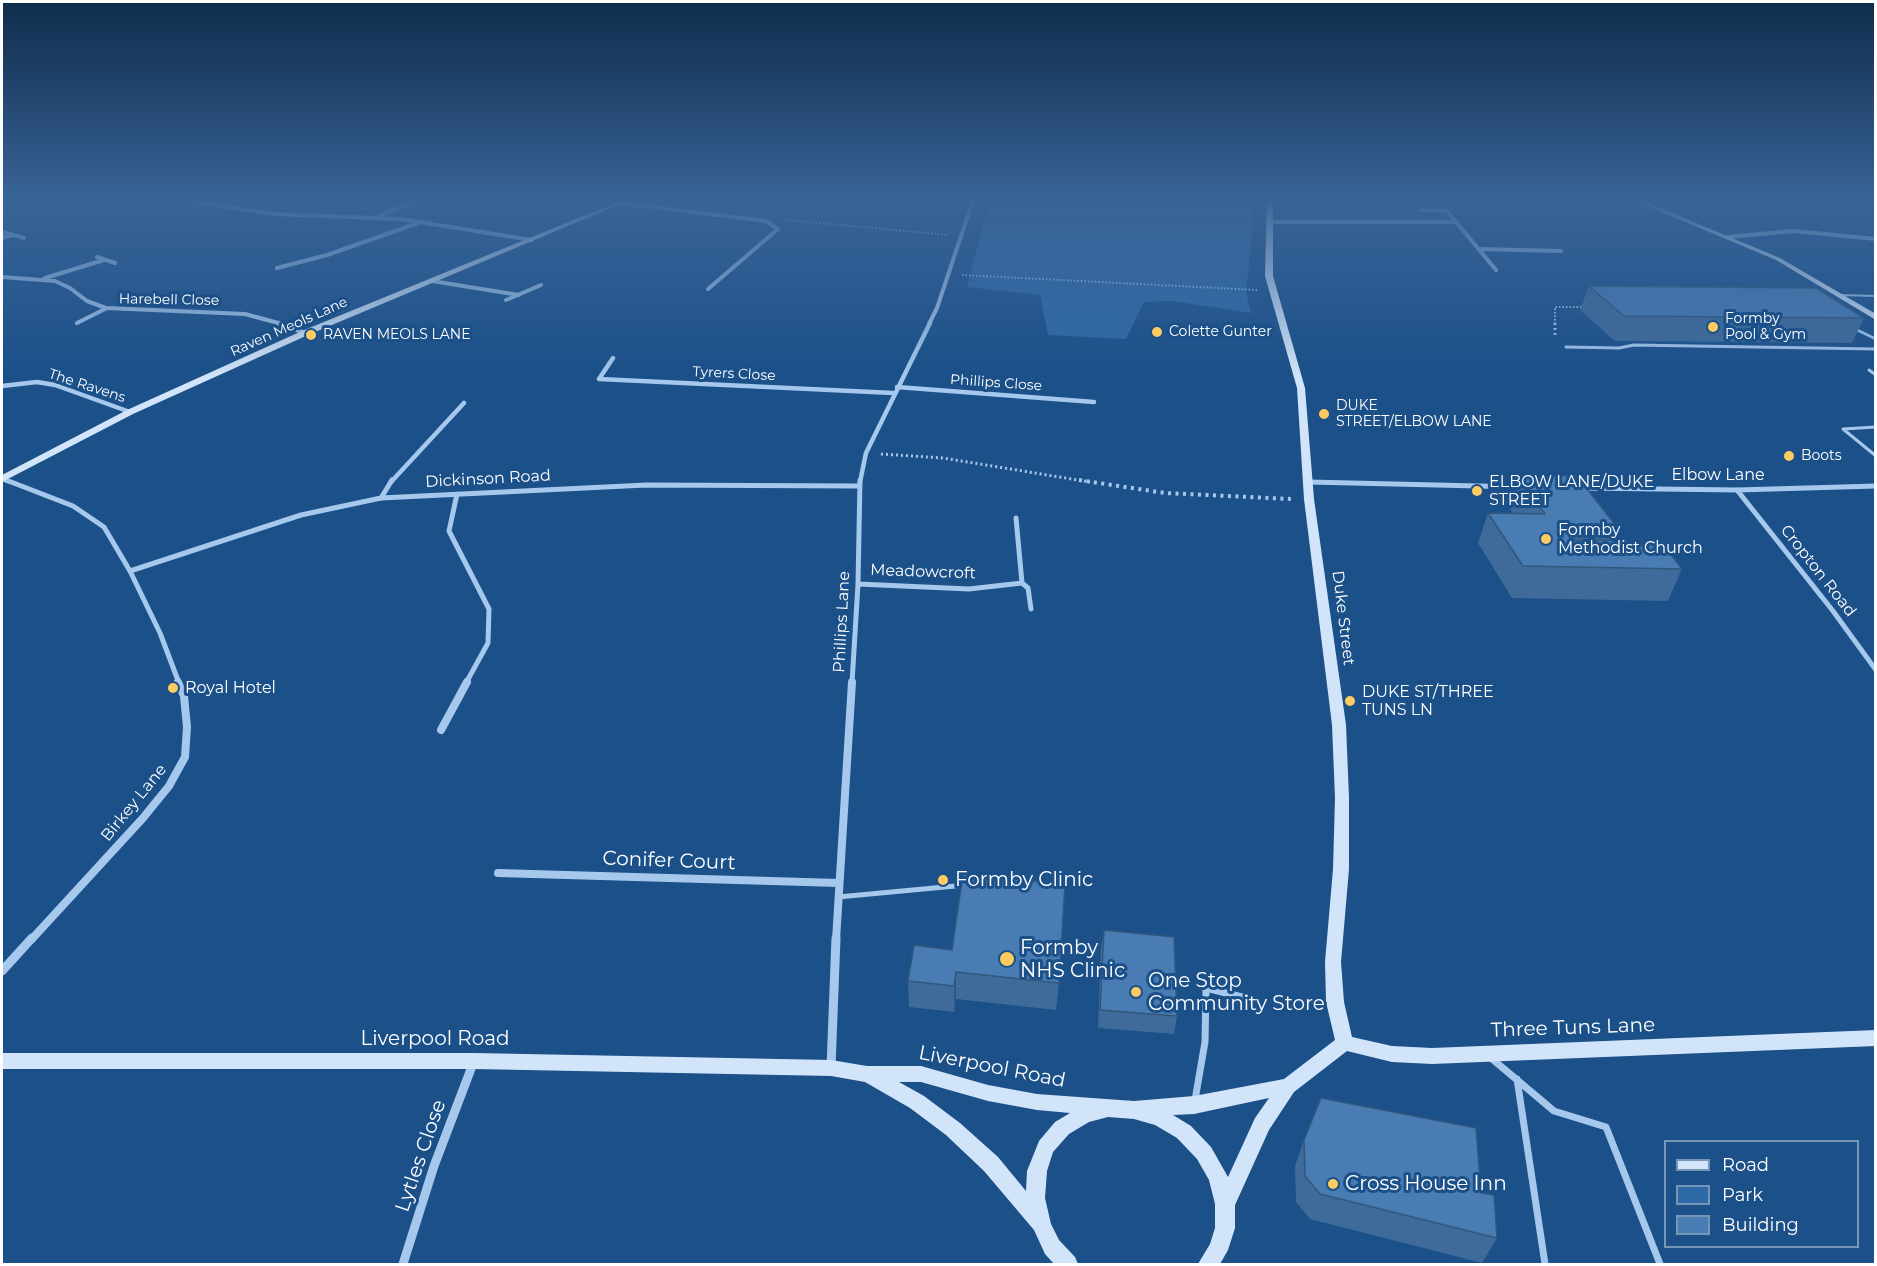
<!DOCTYPE html>
<style>
body{margin:0}
#map{position:relative;width:1877px;height:1266px;overflow:hidden;background:#1b5089;font-family:Montserrat,sans-serif}
canvas{display:block}
.frame{position:absolute;inset:0;border:3px solid #fff;pointer-events:none}
.legend{position:absolute;left:1664px;top:1140px;width:195px;height:108px;box-sizing:border-box;background:#1b5089;border:2px solid #7696b8;margin:0;padding:8px 10px;list-style:none;font-size:18px;color:#fff}
.legend li{display:flex;align-items:center;gap:12px;height:30px}
.legend b{width:30px;border:2px solid #7696b8}
</style>
<div id="map">
<canvas width="1877" height="1266"></canvas>
<div class="frame"></div>
<ul class="legend">
<li><b style="height:8px;background:#d1e4f9"></b>Road</li>
<li><b style="height:16px;background:#2e6aa7"></b>Park</li>
<li><b style="height:16px;background:#487cb3"></b>Building</li>
</ul>
</div>
<script>
const ctx = document.querySelector('canvas').getContext('2d');
ctx.lineJoin = 'round';
function fill(path, color) { ctx.fillStyle = color; ctx.fill(path, 'evenodd'); }
const toPath = rows => new Path2D(rows.map(r => 'M' + r).join(''));
function stroke(path, color, width, dash) { ctx.strokeStyle = color; ctx.lineWidth = width; ctx.lineCap = dash ? 'butt' : 'round'; ctx.setLineDash(dash || []); ctx.stroke(path); }
function drawText(font, color, halo, rows, align = 'center') {
  ctx.font = font + ' Montserrat,sans-serif'; ctx.lineWidth = 6; ctx.setLineDash([]); ctx.textBaseline = 'middle'; ctx.strokeStyle = halo; ctx.fillStyle = color; for (const [text, x, y, turn = 0] of rows) {
    ctx.save(); ctx.translate(x, y); ctx.rotate((+turn || 0) * Math.PI / 180); ctx.textAlign = isNaN(turn) ? turn : align; if (halo) ctx.strokeText(text, 0, 0); ctx.fillText(text, 0, 0); ctx.restore();
  }
}
fill(toPath([
 [990,200,1251,200,1253,226,1246,292,1251,313,1172,301,1144,302,1126,339,1048,335,1040,295,967,287]
]), '#2e6aa7');
stroke(toPath([
 [788,220,948,235],
 [962,275,1257,290],
 [1555,324,1555,307,1585,307]
]), '#a5c8ec', 2, [1.5, 2]);
stroke(toPath([
 [1555,323,1555,338],
 [881,454,943,458,1090,482]
]), '#a5c8ec', 3, [2, 3]);
stroke(toPath([
 [1079,480,1165,493,1291,499]
]), '#a5c8ec', 4, [3, 4.5]);
stroke(toPath([
 [1840,295,1876,296]
]), '#a5c8ec', 2);
stroke(toPath([
 [1855,329,1876,339],
 [1566,347,1619,348,1634,345,1876,349],
 [1869,370,1876,375],
 [1876,427,1843,429,1876,456]
]), '#a5c8ec', 3);
stroke(toPath([
 [838,897,966,885]
]), '#a5c8ec', 5);
stroke(toPath([
 [1491,1058,1554,1111,1606,1127,1660,1264],
 [1517,1079,1545,1264],
 [1195,1100,1205,1042,1206,988,1246,998]
]), '#a5c8ec', 7);
stroke(toPath([
 [181,200,274,214,401,219,532,240],
 [621,203,766,221,778,229,708,289],
 [1420,210,1447,211,1496,270],
 [379,216,417,200],
 [1270,222,1454,222],
 [3,232,24,238],
 [1727,237,1794,231,1876,239],
 [2,238,13,235],
 [1480,249,1561,251],
 [97,257,115,263],
 [277,268,327,255,418,223],
 [2,277,55,281,70,288,87,301,106,308,245,314,282,324],
 [45,278,104,260],
 [432,281,519,295],
 [506,300,541,285],
 [77,323,105,309],
 [929,324,937,308,973,200]
]), '#a5c8ec', 4);
stroke(toPath([
 [278,323,305,333],
 [613,358,599,379,893,393],
 [2,386,37,382,55,385,130,412],
 [897,387,1094,402],
 [2,479,10,482],
 [391,482,464,403],
 [860,482,866,453,930,323]
]), '#a5c8ec', 4.5);
stroke(toPath([
 [6,480,73,506,104,527,130,571,160,633,179,683],
 [1309,482,1521,487],
 [1579,488,1737,490,1876,486],
 [1737,490,1833,611,1876,670],
 [457,494,449,531,489,609,488,643,466,683],
 [381,498,392,480],
 [1016,518,1022,583,1028,588,1031,609],
 [130,571,301,515,381,498,646,485,859,486],
 [858,584,969,589,1022,583],
 [852,683,858,584,860,480]
]), '#a5c8ec', 5);
stroke(toPath([
 [441,730,467,682],
 [498,873,839,883],
 [31,940,143,818,169,786,185,757,187,727,184,696,178,682],
 [836,940,852,682]
]), '#a5c8ec', 8);
stroke(toPath([
 [2,971,32,938],
 [831,1067,836,938],
 [403,1264,434,1166,474,1061]
]), '#a5c8ec', 9);
fill(toPath([
 [622,200,630,200,308,335,133,414,2,482,2,475,127,410,302,331,622,200],
 [1267,200,1273,200,1273,276,1305,388,1314,499,1346,725,1349,798,1349,869,1341,962,1344,1002,1352,1037,1392,1046,1432,1048,1876,1030,1876,1046,1432,1064,1392,1062,1347,1051,1294,1092,1269,1130,1235,1205,1235,1228,1228,1250,1220,1264,1198,1264,1210,1244,1215,1228,1215,1204,1209,1180,1197,1159,1177,1138,1155,1125,1134,1119,1108,1117,1089,1122,1069,1134,1053,1152,1047,1171,1045,1198,1051,1224,1059,1240,1075,1257,1078,1264,1054,1264,1045,1254,1034,1230,984,1171,946,1135,910,1108,865,1082,831,1076,474,1069,2,1069,2,1053,474,1053,831,1060,867,1066,921,1066,988,1085,1037,1094,1134,1101,1194,1096,1284,1079,1335,1040,1326,1002,1325,962,1333,869,1335,798,1332,725,1304,499,1297,388,1265,276,1267,200],
 [899,1082,921,1082,988,1101,1037,1110,1070,1113,1055,1122,1039,1141,1027,1171,1026,1191,998,1157,960,1123,924,1096,899,1082],
 [1269,1098,1255,1118,1228,1177,1211,1147,1191,1126,1173,1115,1194,1114,1269,1098],
 [1633,200,1641,200,1780,258,1876,314,1876,320,1776,260,1633,200]
]), '#d1e4f9');
fill(toPath([
 [1589,286,1864,318,1852,343,1615,341,1580,310],
 [1517,475,1620,531,1617,540,1629,543,1682,569,1668,601,1512,598,1478,543,1488,513,1513,513,1507,504],
 [1104,930,1177,1016,1174,1034,1098,1028,1101,948],
 [914,945,1059,983,1056,1010,956,999,954,1012,909,1007,908,981],
 [1304,1140,1481,1193,1497,1238,1482,1263,1310,1219,1296,1202,1295,1166]
]), '#3e6b9a');
fill(toPath([
 [956,972,956,999,954,1012,954,986]
]), '#32577d');
const building = toPath([
 [1589,286,1816,288,1864,318,1624,316,1589,286],
 [1517,475,1577,476,1620,531,1573,532,1569,536,1571,540,1627,540,1629,543,1662,543,1682,569,1523,566,1488,513,1545,514,1517,475],
 [963,874,1065,884,1059,983,956,972,954,986,908,981,914,945,952,950,963,874],
 [1104,930,1174,937,1177,1016,1100,1010,1104,930],
 [1321,1098,1476,1128,1481,1193,1494,1195,1497,1238,1320,1194,1305,1176,1304,1140,1321,1098]
]);
fill(building, '#487cb3');
stroke(building, '#32577d', 1.5);
const sky = ctx.createLinearGradient(0, 0, 0, 377);
sky.addColorStop(0, '#0f2c4b');
sky.addColorStop(0.53, '#396497');
sky.addColorStop(1, '#39649700');
ctx.fillStyle = sky;
ctx.fillRect(0, 0, 1877, 377);
for (const [x, y, r, color] of [
 [1713,327,6,"#feca62"],
 [1157,332,6,"#feca62"],
 [311,335,6,"#feca62"],
 [1324,414,6,"#feca62"],
 [1789,456,6,"#feca62"],
 [1477,491,6,"#feca62"],
 [1546,539,6,"#feca62"],
 [173,688,6,"#feca62"],
 [1350,701,6,"#feca62"],
 [943,880,6,"#feca62"],
 [1007,959,8,"#feca62"],
 [1136,992,6,"#feca62"],
 [1333,1184,6,"#feca62"]
]) { const dot = new Path2D(); dot.arc(x, y, r, 0, 2 * Math.PI); ctx.fillStyle = color; ctx.fill(dot); stroke(dot, '#1b5089', 2); }
drawText('14px', '#fff', '#1b5089', [
 ["Harebell Close",169,300,1],
 ["Raven Meols Lane",289,327,-24],
 ["Tyrers Close",734,374,3],
 ["Phillips Close",996,383,4],
 ["The Ravens",87,386,18]
]);
drawText('14px', '#fff', '#1b5089', [
 ["Formby",1725,319],
 ["Pool & Gym",1725,335],
 ["Colette Gunter",1169,332],
 ["RAVEN MEOLS LANE",323,335],
 ["DUKE",1336,406],
 ["STREET/ELBOW LANE",1336,422],
 ["Boots",1801,456]
], 'left');
drawText('16px', '#fff', '#1b5089', [
 ["Elbow Lane",1718,475],
 ["Dickinson Road",488,479,-3],
 ["Cropton Road",1818,571,52],
 ["Meadowcroft",923,572,2],
 ["Duke Street",1343,618,83],
 ["Phillips Lane",842,622,-87],
 ["Birkey Lane",134,803,-51]
]);
drawText('16px', '#fff', '#1b5089', [
 ["ELBOW LANE/DUKE",1489,482],
 ["STREET",1489,500],
 ["Formby",1558,530],
 ["Methodist Church",1558,548],
 ["Royal Hotel",185,688],
 ["DUKE ST/THREE",1362,692],
 ["TUNS LN",1362,710]
], 'left');
drawText('20px', '#fff', '#1b5089', [
 ["Conifer Court",669,861,2],
 ["Three Tuns Lane",1573,1028,-2],
 ["Liverpool Road",435,1039],
 ["Liverpool Road",992,1067,11],
 ["Lytles Close",421,1156,-71]
]);
drawText('20px', '#fff', '#1b5089', [
 ["Formby Clinic",955,880],
 ["Formby",1020,948],
 ["NHS Clinic",1020,971],
 ["One Stop",1148,981],
 ["Community Store",1148,1004],
 ["Cross House Inn",1345,1184]
], 'left');
</script>
